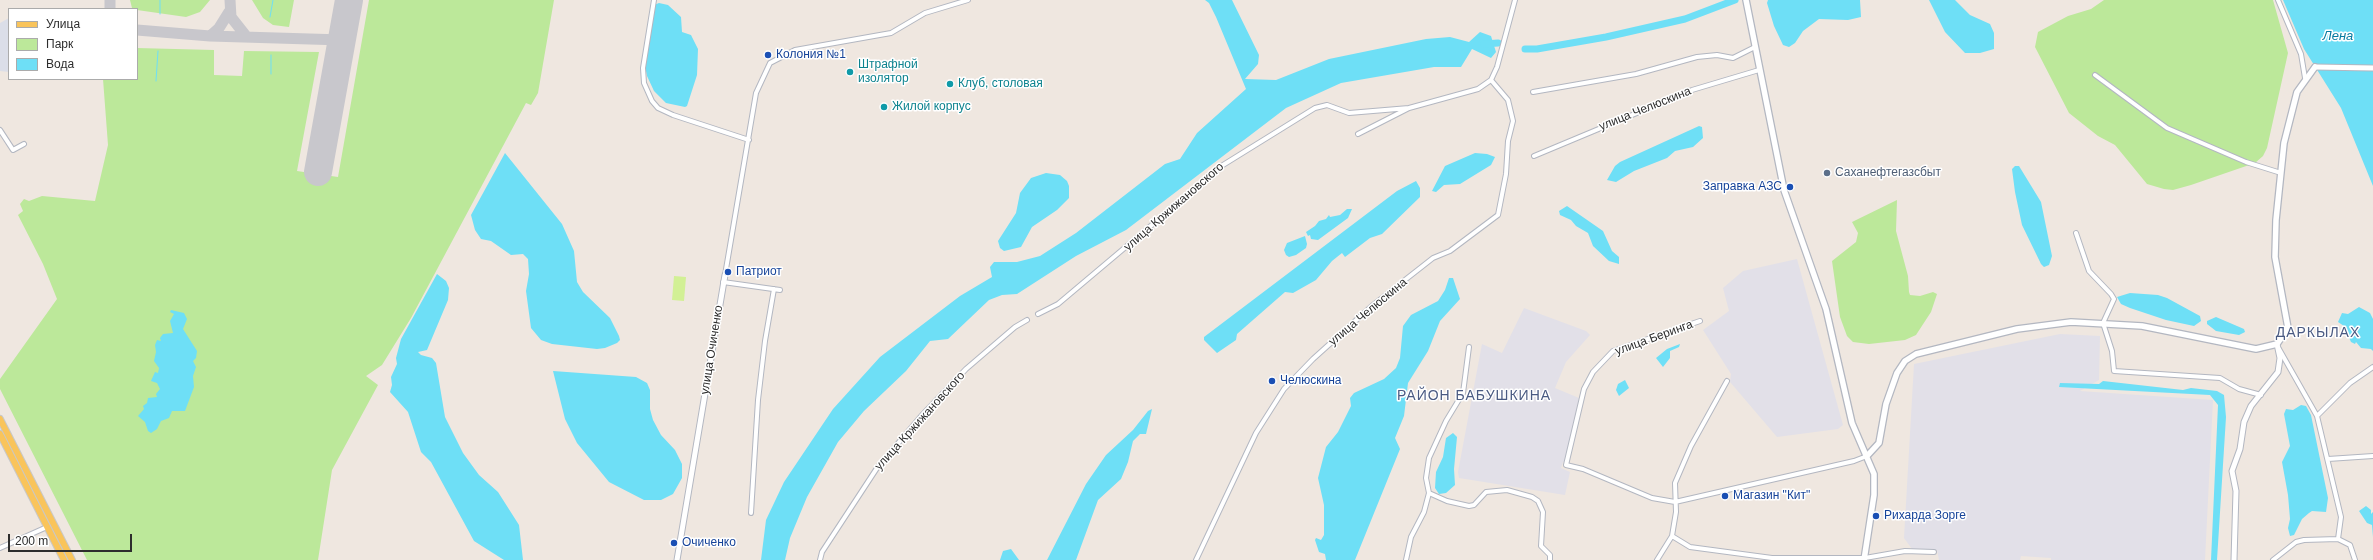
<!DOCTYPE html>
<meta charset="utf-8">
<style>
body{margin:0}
#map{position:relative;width:2373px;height:560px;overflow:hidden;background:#efe7e0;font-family:Arial,sans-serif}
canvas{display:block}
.legend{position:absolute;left:8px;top:8px;width:130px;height:72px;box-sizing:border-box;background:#fff;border:1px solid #ababab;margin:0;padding:5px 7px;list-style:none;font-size:12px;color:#2d2d2d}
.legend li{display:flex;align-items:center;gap:8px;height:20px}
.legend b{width:20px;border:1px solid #ababab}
.scale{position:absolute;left:8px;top:534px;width:124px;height:18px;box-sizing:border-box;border:2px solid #2d2d2d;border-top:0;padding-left:5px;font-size:12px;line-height:14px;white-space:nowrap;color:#2d2d2d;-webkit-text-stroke:3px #fff;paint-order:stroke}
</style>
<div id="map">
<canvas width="2373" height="560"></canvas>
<ul class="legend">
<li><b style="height:5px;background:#f9c45b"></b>Улица</li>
<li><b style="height:11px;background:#bce89a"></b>Парк</li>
<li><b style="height:11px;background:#6edff6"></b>Вода</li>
</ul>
<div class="scale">200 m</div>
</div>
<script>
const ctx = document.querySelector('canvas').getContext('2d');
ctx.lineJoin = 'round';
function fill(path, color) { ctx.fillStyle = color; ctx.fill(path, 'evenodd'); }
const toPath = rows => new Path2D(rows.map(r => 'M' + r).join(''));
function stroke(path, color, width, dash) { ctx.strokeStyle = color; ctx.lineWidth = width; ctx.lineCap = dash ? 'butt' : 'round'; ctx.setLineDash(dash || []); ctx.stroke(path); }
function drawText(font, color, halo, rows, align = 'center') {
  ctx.font = font + ' Arial,sans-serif'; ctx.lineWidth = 3; ctx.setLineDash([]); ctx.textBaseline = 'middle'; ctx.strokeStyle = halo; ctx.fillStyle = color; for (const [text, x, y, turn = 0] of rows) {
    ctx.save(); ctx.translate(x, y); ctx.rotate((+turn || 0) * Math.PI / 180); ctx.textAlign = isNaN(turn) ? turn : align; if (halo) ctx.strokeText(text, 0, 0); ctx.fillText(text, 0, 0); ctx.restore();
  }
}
fill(toPath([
 [1797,259,1843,425,1838,429,1777,437,1730,382,1731,374,1703,330,1729,311,1723,288,1743,271],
 [1524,308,1586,331,1590,335,1566,362,1555,388,1579,398,1565,462,1563,462,1561,468,1570,472,1565,495,1459,478,1458,472,1482,344,1502,353],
 [2060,334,2100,336,2099,380,2080,391,2213,400,2205,560,2051,560,2051,558,2021,556,2020,560,1939,560,1937,550,1912,549,1904,538,1914,364]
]), '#e2e0e8');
fill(toPath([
 [9,18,9,72,0,71,0,23]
]), '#dbdee8');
fill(toPath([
 [130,0,210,0,200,12,186,17,137,10,132,8],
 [252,0,294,0,289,27,273,25,263,18],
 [369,0,554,0,538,93,531,105,526,103,411,318,382,365,366,376,378,385,332,470,318,560,87,560,0,389,0,379,57,299,43,264,18,215,23,211,20,204,24,199,29,201,42,196,95,201,108,145,103,79,137,79,137,48,214,50,214,75,242,76,244,51,319,52,297,171,338,177],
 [2104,0,2273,0,2288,53,2267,148,2263,156,2255,163,2191,185,2173,190,2164,189,2147,184,2115,145,2098,136,2069,113,2035,47,2038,32,2068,16,2091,9],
 [1897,200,1896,231,1908,276,1909,292,1910,295,1920,296,1933,292,1937,294,1931,312,1916,335,1905,340,1869,344,1853,342,1847,336,1840,317,1832,261,1856,242,1858,233,1852,222]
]), '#bce89a');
fill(toPath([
 [674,276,686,277,684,301,672,300]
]), '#d2f095');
fill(toPath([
 [1205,0,1232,0,1259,55,1258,64,1245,79,1276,80,1329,59,1426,39,1450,37,1469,42,1480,32,1491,36,1496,52,1491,58,1472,49,1461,67,1434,67,1341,83,1286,108,1126,230,1076,256,1017,294,1002,295,989,300,948,339,930,341,906,371,864,411,838,442,807,497,790,538,785,560,761,560,766,520,784,482,833,409,880,357,960,296,992,277,990,267,994,262,1017,262,1040,256,1076,233,1165,164,1180,159,1197,133,1246,89,1216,17,1209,3],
 [1768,0,1860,0,1861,17,1848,20,1819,19,1803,31,1795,43,1789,47,1783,45,1774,26,1767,3],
 [1929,0,1955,0,1970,15,1990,24,1994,33,1994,49,1980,53,1965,53,1945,32],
 [2283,0,2373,0,2373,186,2341,108,2304,49],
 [659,3,668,5,681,17,682,32,691,35,698,49,697,75,687,106,685,107,666,103,654,91,647,76,645,66,654,5],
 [1699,126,1702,127,1703,138,1693,147,1675,151,1667,158,1634,171,1616,182,1607,180,1615,166,1620,162],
 [505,153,562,224,574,251,577,282,583,292,610,318,619,336,620,340,617,343,605,348,597,349,552,344,541,340,531,328,526,291,529,274,528,259,523,254,511,255,491,241,481,239,475,230,471,215],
 [1475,153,1487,154,1495,157,1491,165,1460,184,1444,185,1436,192,1432,191,1445,166],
 [2015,166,2019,166,2041,202,2052,256,2049,265,2044,267,2041,264,2022,225,2015,192,2012,169],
 [1046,173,1060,175,1067,181,1069,186,1069,198,1057,210,1032,227,1021,247,1004,251,1000,248,998,241,1016,213,1020,193,1031,178],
 [1416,181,1420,188,1420,197,1382,234,1370,238,1345,257,1342,253,1332,261,1316,280,1293,293,1285,292,1237,334,1236,340,1217,353,1204,340,1204,337,1397,191],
 [1567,206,1603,231,1612,251,1619,257,1619,264,1609,261,1593,246,1588,233,1576,226,1571,220,1560,215,1559,211],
 [1347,209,1352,209,1348,218,1318,240,1311,239,1310,235,1308,236,1306,232,1315,226,1319,221,1326,219,1329,215,1330,217,1340,215],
 [1305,236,1307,244,1306,248,1296,255,1289,257,1286,255,1284,250,1287,243],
 [437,274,446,281,449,288,448,300,427,350,418,352,421,355,432,358,436,363,445,417,463,453,479,475,498,492,519,525,523,560,504,560,474,541,431,462,421,452,408,412,390,392,392,385,391,377,397,364,396,358,401,339],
 [1449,278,1453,278,1460,299,1440,321,1428,351,1408,383,1404,416,1395,438,1400,449,1355,560,1326,560,1325,554,1319,552,1315,540,1316,538,1321,540,1324,535,1324,505,1318,478,1326,447,1338,432,1351,406,1350,398,1354,393,1384,379,1396,368,1400,358,1403,326,1411,315,1438,301,1445,290],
 [2130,293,2158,295,2167,298,2200,316,2201,321,2194,326,2166,320,2130,308,2121,304,2117,297],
 [2359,307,2370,313,2373,319,2373,351,2371,349,2361,348,2356,342,2355,344,2351,342,2344,326,2338,322,2342,313,2348,314],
 [171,310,184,313,187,319,183,329,197,351,196,358,193,361,196,367,193,376,194,387,185,411,172,411,169,418,161,421,157,429,151,433,148,431,145,422,138,416,144,409,143,406,147,403,148,398,157,397,156,394,160,389,157,383,151,381,155,372,158,373,159,368,154,361,156,352,155,345,157,340,161,341,160,338,163,334,173,333,170,321,174,314,170,312],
 [2216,317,2244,329,2245,332,2239,335,2216,331,2207,324,2207,321],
 [1680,344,1679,347,1670,351,1670,358,1663,367,1656,358,1667,349],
 [553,371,636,377,647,383,650,390,650,409,653,420,661,435,675,450,682,464,682,478,673,494,661,500,644,500,609,482,577,443,565,419],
 [1625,380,1629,388,1619,396,1616,390,1618,384],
 [2103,381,2183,390,2191,388,2217,391,2224,395,2226,417,2217,560,2211,560,2218,405,2210,395,2059,387,2060,383,2099,384],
 [2301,405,2306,406,2311,415,2328,498,2326,512,2312,511,2309,513,2302,519,2294,535,2290,536,2288,528,2290,519,2288,495,2282,462,2290,446,2284,414,2286,409,2293,410],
 [1152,409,1146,434,1140,434,1133,441,1128,462,1121,479,1098,500,1076,560,1047,560,1086,484,1106,455,1133,430,1148,411],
 [1453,433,1457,437,1454,469,1455,485,1446,493,1439,494,1435,488,1436,472,1443,457,1446,438],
 [2366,506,2371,510,2371,514,2373,512,2373,537,2372,525,2367,523,2359,511],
 [1011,549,1019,560,1000,560,1003,551]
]), '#6edff6');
stroke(toPath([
 [160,14,160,0],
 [270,17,273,0],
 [271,55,271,74],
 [156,81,158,51]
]), '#6edff6', 1);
stroke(toPath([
 [1484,44,1498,43],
 [1525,49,1537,49,1606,37,1685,19,1735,0]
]), '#6edff6', 7);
stroke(toPath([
 [230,0,231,17,246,36],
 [110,9,110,0],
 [137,30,210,36,343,40],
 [210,36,219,28,229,12]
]), '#c8c7cc', 11);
stroke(toPath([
 [318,172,349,0]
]), '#c8c7cc', 28);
const minor = toPath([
 [654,0,643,68,644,83,652,101,658,108,673,115,749,140],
 [2278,0,2301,54,2305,78],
 [2095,75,2167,128,2246,162,2281,173],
 [1533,92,1636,74,1697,57,1717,55,1733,58,1755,47],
 [0,130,13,150,24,144],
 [1358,134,1409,108,1478,89,1491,80,1497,67,1515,0],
 [1534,156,1692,90,1759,70],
 [2076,233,2089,271,2111,294,2114,299,2103,323,2112,351,2114,371,2220,378,2239,389,2261,395],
 [725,275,756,93,770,63,795,50,891,33,925,13,968,0],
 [723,282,780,290],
 [1038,314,1058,304,1223,165,1315,108,1327,105,1349,113,1409,108],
 [1700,321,1613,351,1593,372,1584,389,1566,465,1583,469,1652,498,1675,502,1854,461,1867,456],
 [2279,349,2317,416,2341,517,2338,539],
 [2317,416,2350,383,2373,367],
 [2328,459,2373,456],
 [1429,493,1447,501,1469,506,1474,505,1486,492,1507,490,1532,497,1538,501,1543,512,1541,546,1550,555,1550,560],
 [751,513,758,400,765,341,774,289],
 [1672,536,1690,547,1772,558,1865,558,1905,551,1934,552],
 [0,548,47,527],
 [820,560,822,552,877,468,923,414,966,369,1015,327,1027,320],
 [1196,560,1256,433,1284,389,1313,359,1373,305,1433,258,1450,251,1498,215,1506,174,1508,141,1513,121,1508,100,1491,80],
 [1406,560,1411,537,1424,512,1429,493,1426,478,1429,458,1446,421,1463,393,1469,347],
 [1657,560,1672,536,1676,512,1675,483,1691,446,1727,381],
 [2273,560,2296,542,2304,540,2338,539,2350,545,2355,560]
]);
const tertiary = toPath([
 [2315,67,2373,68],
 [677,560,725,275],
 [2234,560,2236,491,2232,471,2240,449,2244,422,2251,406,2278,372,2280,358,2277,344]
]);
const secondary = toPath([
 [1746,0,1784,190,1826,309,1852,423,1874,474,1874,495,1864,560],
 [1867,456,1879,443,1886,404,1897,373,1905,361,1916,354,2017,329,2071,322,2142,326,2256,349,2277,344,2288,328,2275,257,2276,220,2284,143,2297,92,2315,67]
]);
const primary = toPath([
 [0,419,72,560],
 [0,434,64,560]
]);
stroke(minor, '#b3b7c1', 6);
stroke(tertiary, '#b3b7c1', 7);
stroke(secondary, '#b3b7c1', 8);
stroke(primary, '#c8c8c8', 8);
stroke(minor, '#fff', 4);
stroke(tertiary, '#fff', 5);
stroke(secondary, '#fff', 5.5);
stroke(primary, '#f9c45b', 6);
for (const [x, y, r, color] of [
 [768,55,4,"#1a4fb4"],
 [850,72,4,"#0f9aa8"],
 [950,84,4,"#0f9aa8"],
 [884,107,4,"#0f9aa8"],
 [1827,173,4,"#5c6f8a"],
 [1790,187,4,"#1a4fb4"],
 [728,272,4,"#1a4fb4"],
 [1272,381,4,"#1a4fb4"],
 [1725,496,4,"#1a4fb4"],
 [1876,516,4,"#1a4fb4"],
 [674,543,4,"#1a4fb4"]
]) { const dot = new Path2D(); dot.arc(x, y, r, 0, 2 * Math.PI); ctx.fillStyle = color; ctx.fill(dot); stroke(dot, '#fff', 1.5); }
drawText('12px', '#164399', '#fff', [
 ["Колония №1",776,55],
 ["Заправка АЗС",1782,187,"right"],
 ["Патриот",736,272],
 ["Челюскина",1280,381],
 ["Магазин \"Кит\"",1733,496],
 ["Рихарда Зорге",1884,516],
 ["Очиченко",682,543]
], 'left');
drawText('12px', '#0d838f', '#fff', [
 ["Штрафной",858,65],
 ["изолятор",858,79],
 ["Клуб, столовая",958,84],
 ["Жилой корпус",892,107]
], 'left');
drawText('12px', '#2d2d2d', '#fff', [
 ["улица Челюскина",1645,109,-22],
 ["улица Кржижановского",1174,207,-41],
 ["улица Челюскина",1368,312,-40],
 ["улица Беринга",1654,338,-20],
 ["улица Очиченко",712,350,-81],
 ["улица Кржижановского",920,421,-48]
]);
drawText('12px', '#4e5e75', '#fff', [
 ["Саханефтегазсбыт",1835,173]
], 'left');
drawText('italic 13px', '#077ba1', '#fff', [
 ["Лена",2338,36]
]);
ctx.letterSpacing = '1px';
drawText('14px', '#4a5a82', '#fff', [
 ["ДАРКЫЛАХ",2318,333],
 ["РАЙОН БАБУШКИНА",1474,396]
]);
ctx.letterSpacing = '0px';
</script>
